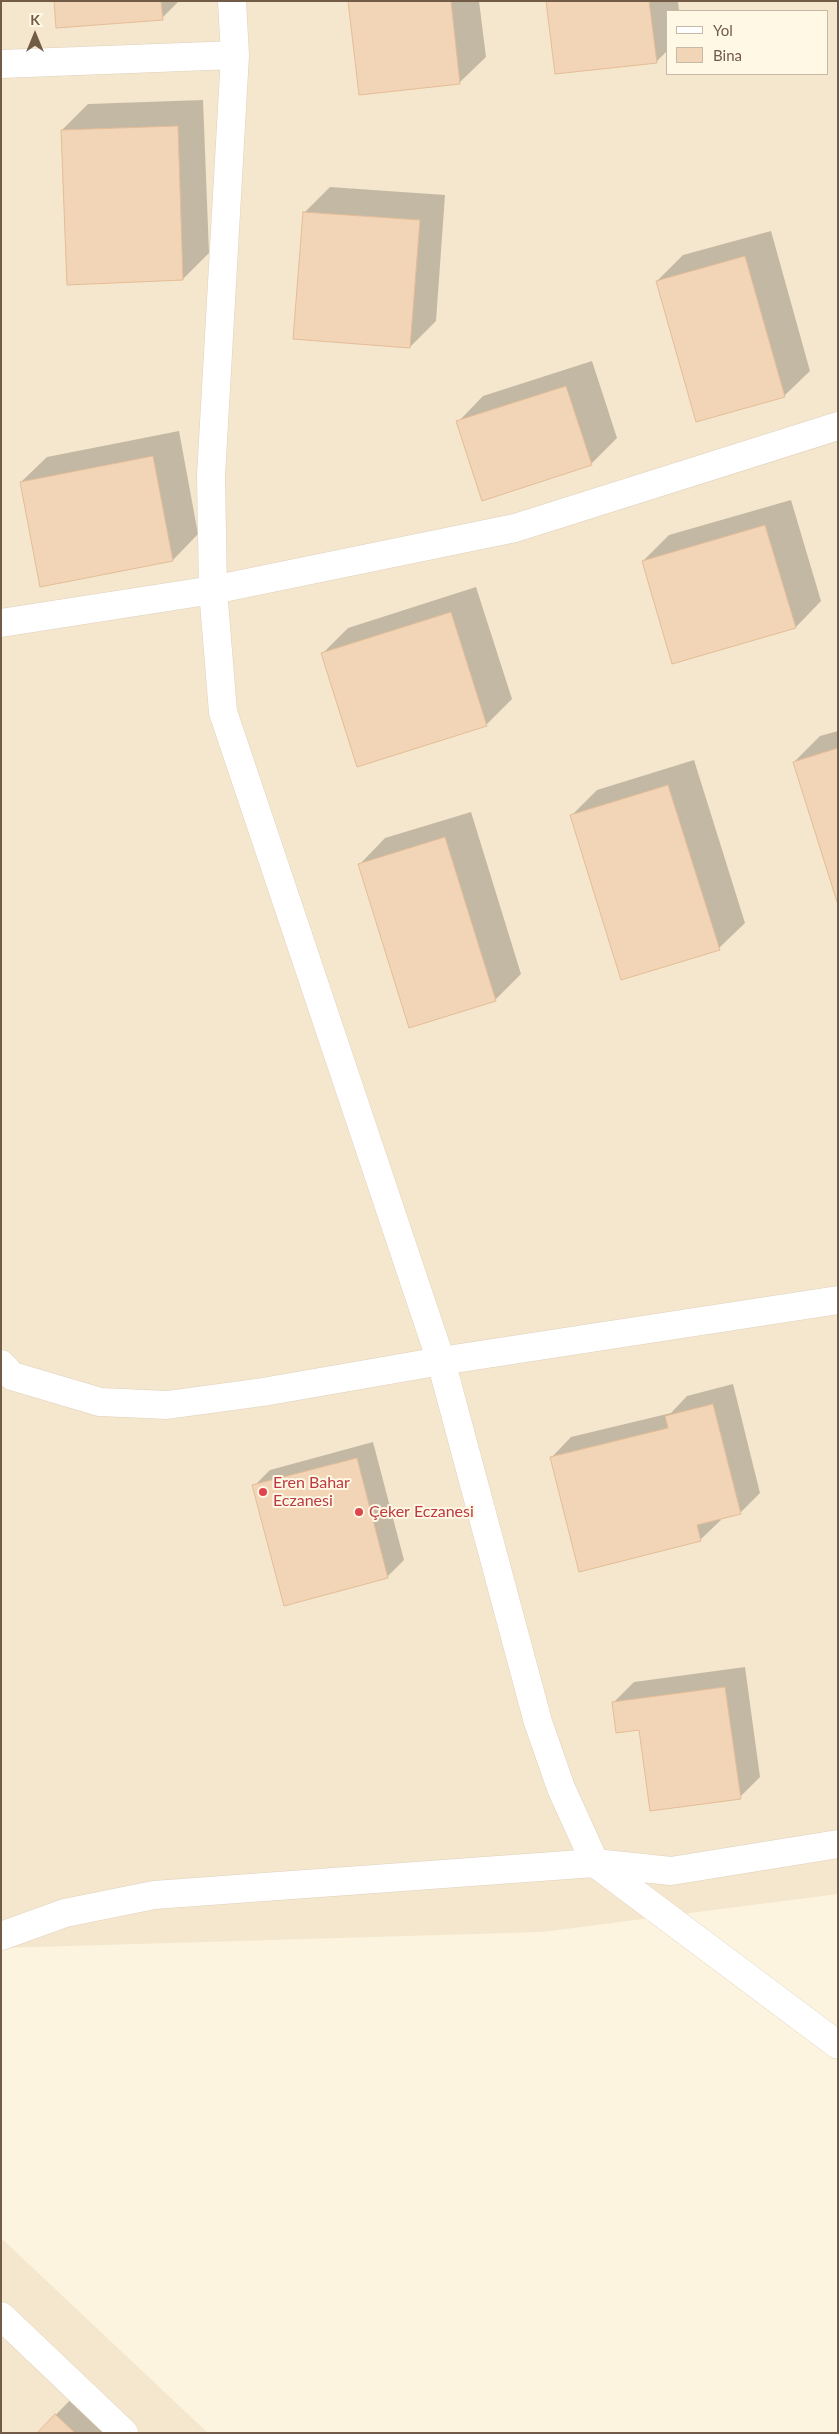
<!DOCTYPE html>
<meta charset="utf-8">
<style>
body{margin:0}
#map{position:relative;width:839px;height:2434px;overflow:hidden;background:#fcf4df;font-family:Lato,sans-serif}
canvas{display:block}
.frame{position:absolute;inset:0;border:2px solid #725b47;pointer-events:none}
.legend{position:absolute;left:666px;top:10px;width:162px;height:65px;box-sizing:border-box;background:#fff8e5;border:1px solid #c7b9a6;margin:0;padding:6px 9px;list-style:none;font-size:15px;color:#725b47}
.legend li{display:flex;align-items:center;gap:10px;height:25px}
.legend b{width:25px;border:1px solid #c7b9a6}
.north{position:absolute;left:10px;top:10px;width:50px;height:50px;-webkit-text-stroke:4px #fff8e5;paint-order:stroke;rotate:0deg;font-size:14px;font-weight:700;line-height:20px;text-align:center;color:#725b47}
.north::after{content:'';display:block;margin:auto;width:18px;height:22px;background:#725b47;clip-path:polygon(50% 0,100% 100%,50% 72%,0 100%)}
</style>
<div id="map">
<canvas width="839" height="2434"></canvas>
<div class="frame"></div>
<ul class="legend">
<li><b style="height:6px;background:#fff"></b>Yol</li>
<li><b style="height:14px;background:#f2d5b6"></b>Bina</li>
</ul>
<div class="north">K</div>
</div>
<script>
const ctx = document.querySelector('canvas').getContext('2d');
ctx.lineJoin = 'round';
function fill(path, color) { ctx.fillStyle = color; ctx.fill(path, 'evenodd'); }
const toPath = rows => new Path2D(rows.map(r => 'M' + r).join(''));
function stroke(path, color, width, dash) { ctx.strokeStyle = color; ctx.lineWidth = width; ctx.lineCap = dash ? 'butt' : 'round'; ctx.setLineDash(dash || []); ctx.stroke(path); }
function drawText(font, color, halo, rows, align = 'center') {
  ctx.font = font + ' Lato,sans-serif'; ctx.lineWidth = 4; ctx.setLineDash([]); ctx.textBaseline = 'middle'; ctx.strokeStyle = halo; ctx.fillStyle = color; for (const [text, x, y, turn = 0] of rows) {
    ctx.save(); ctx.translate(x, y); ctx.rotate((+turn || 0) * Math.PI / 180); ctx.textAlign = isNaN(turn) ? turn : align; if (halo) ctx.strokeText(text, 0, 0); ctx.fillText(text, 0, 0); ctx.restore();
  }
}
fill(toPath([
 [1,1,838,1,838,1894,542,1932,1,1948],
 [668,11,828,11,828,74,668,74],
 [1,2238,208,2433,1,2433]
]), '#f4e7cd');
fill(toPath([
 [55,1,179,1,162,18],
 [349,1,479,1,486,57,460,82,360,94],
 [548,1,678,1,679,11,668,11,668,50,656,62],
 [203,100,209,253,183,279,62,130,88,104],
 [330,187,445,195,436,321,410,347,304,213],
 [771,231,810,371,784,396,657,281,683,255],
 [592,361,617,438,591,464,458,422,483,396],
 [179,431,198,534,173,560,21,482,47,457],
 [791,500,821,601,796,627,643,561,669,535],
 [476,587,512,699,486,725,322,654,348,628],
 [838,731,838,901,794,762,820,736],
 [694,760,745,923,719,948,571,816,597,790],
 [471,812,521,974,495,1000,360,864,385,838],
 [733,1384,760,1493,740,1513,720,1518,721,1520,700,1540,551,1458,571,1437,671,1413,687,1396],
 [373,1442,404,1560,388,1576,285,1604,254,1486,270,1470],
 [745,1667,760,1777,740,1797,640,1728,614,1702,634,1682],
 [81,2389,127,2433,38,2433]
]), '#0003');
const building = toPath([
 [54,1,161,1,163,20,56,28,54,1],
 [348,1,451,1,460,84,359,95,348,1],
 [546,1,649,1,657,63,555,74,546,1],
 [178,126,183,280,67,285,61,130,178,126],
 [303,212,420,220,410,348,293,339,303,212],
 [745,256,785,397,696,422,656,281,745,256],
 [566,386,592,465,482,501,456,421,566,386],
 [153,456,173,561,40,587,20,482,153,456],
 [765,525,796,628,672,664,642,561,765,525],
 [451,612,487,726,357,767,321,653,451,612],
 [838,748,838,905,793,762,838,748],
 [668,785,720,950,621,980,570,815,668,785],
 [445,837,496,1001,409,1028,358,864,445,837],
 [713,1404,741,1514,697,1525,701,1541,579,1572,550,1457,668,1428,665,1416,713,1404],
 [357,1458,388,1578,284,1606,252,1485,357,1458],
 [725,1687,741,1799,650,1811,639,1730,616,1733,612,1702,725,1687],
 [55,2414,75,2433,37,2433,55,2414]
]);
fill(building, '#f2d5b6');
stroke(building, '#e5bd97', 1);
const minor = toPath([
 [232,1,235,55,211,476,213,590,223,712,441,1361,538,1722,561,1788,595,1863,838,2045],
 [1,64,235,55],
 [1,623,213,590,515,528,838,426],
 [1,1364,12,1376,100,1402,167,1405,263,1392,441,1361,838,1300],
 [1,1936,65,1913,154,1895,595,1863,671,1871,838,1844],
 [1,2316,124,2433]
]);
stroke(minor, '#e0d1bb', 29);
stroke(minor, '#fff', 28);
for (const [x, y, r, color] of [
 [263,1492,5,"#e0444e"],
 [359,1512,5,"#e0444e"]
]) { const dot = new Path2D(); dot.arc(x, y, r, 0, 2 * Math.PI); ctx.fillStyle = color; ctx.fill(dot); stroke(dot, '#fff8e5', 2); }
drawText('16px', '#be3a42', '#fff8e5', [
 ["Eren Bahar",273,1483],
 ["Eczanesi",273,1501],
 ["Çeker Eczanesi",369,1512]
], 'left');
</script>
